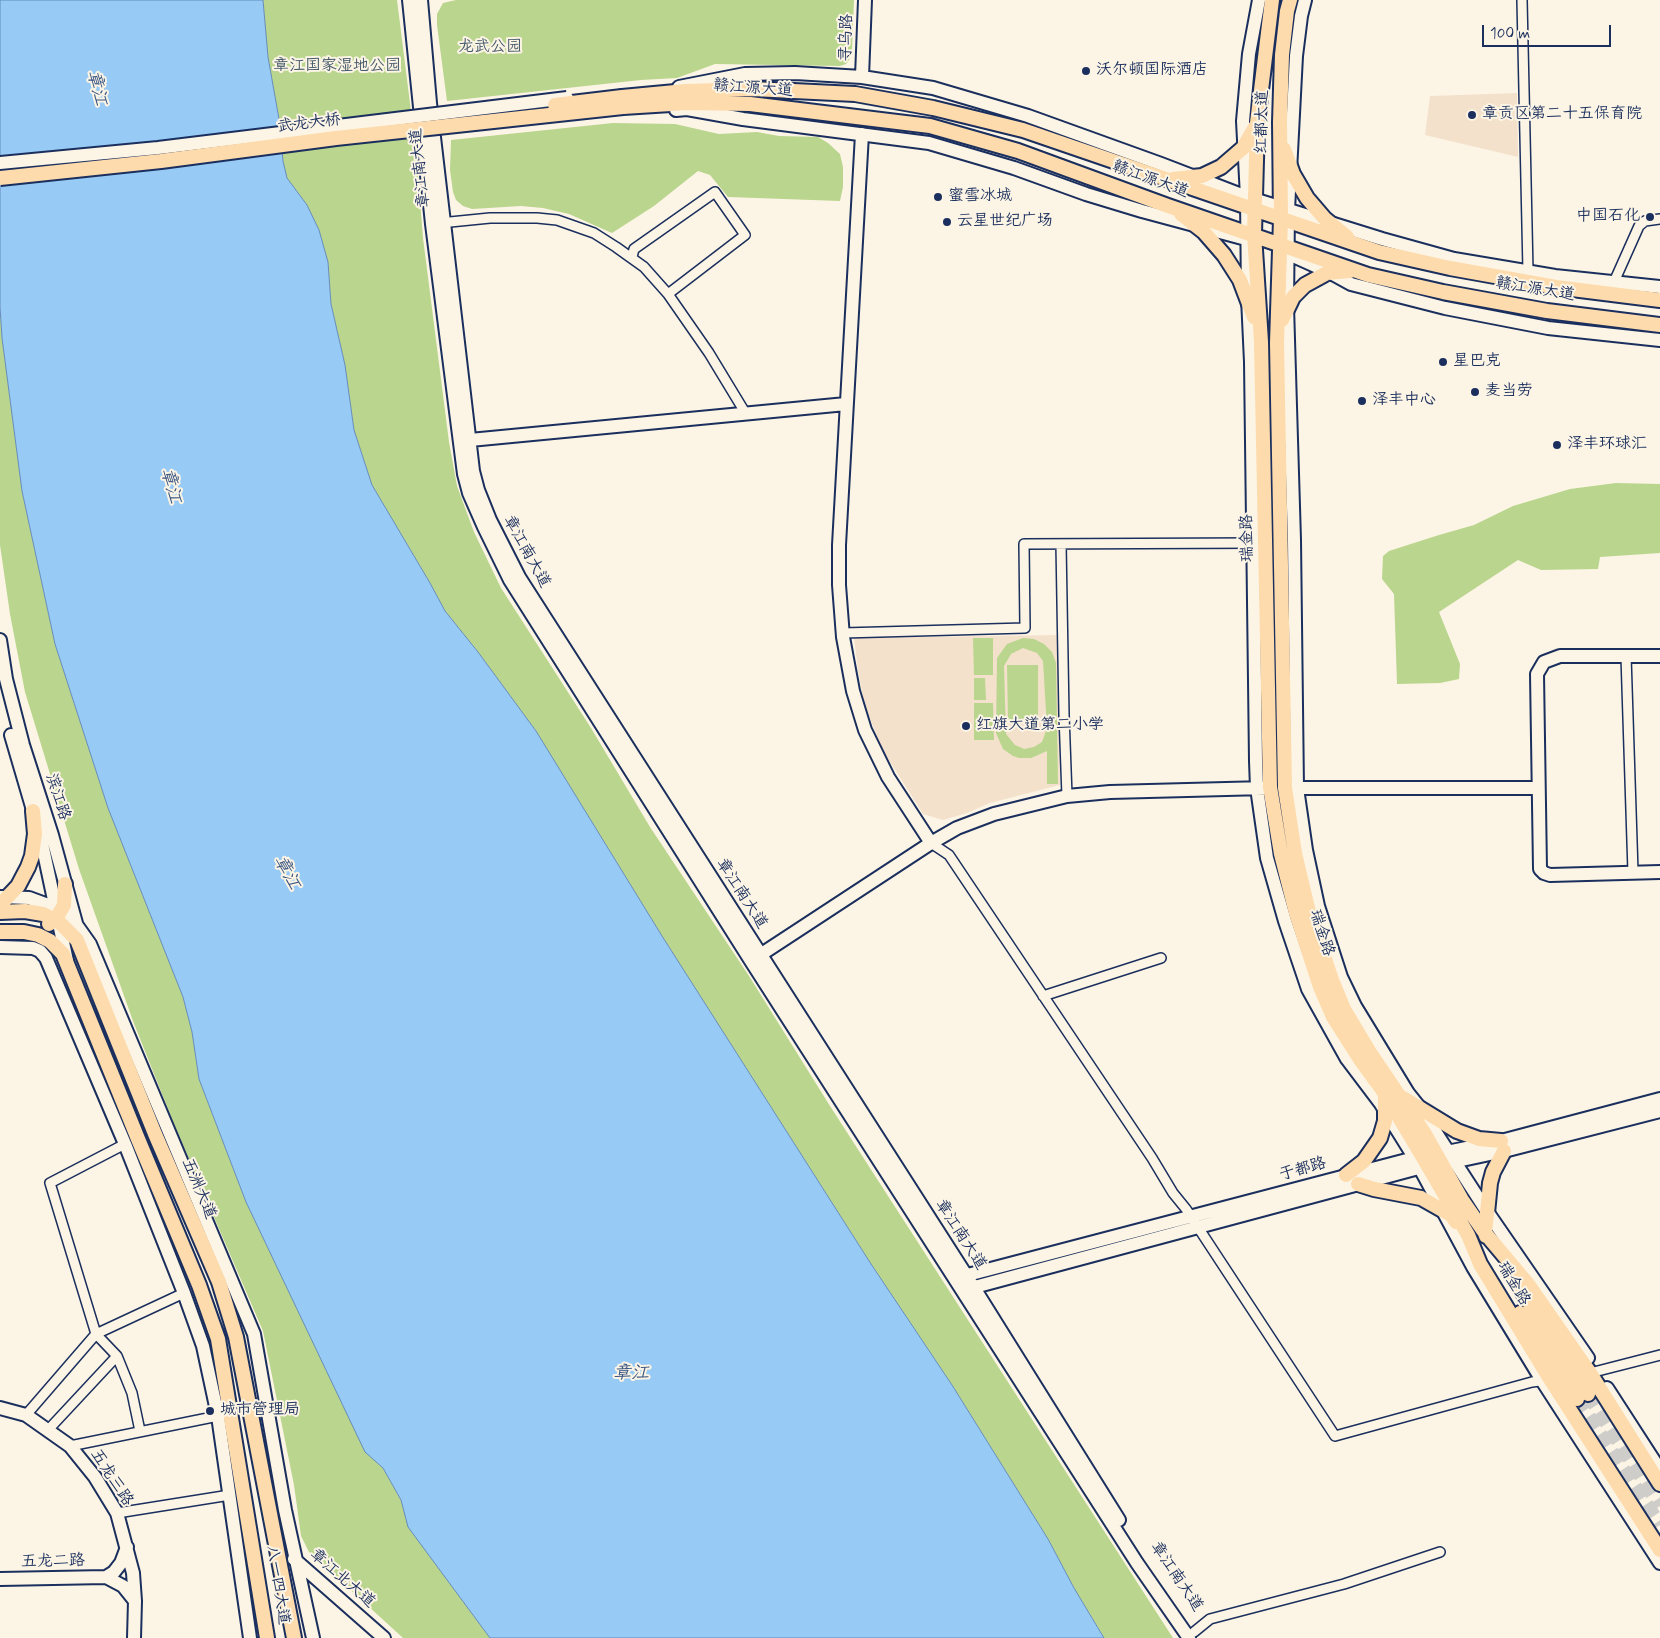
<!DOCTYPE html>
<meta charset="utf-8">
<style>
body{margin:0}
#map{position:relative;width:1660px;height:1638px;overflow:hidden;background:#fcf5e5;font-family:Mynerve,sans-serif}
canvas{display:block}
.scale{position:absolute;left:1482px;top:25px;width:129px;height:22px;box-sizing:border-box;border:2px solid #1b2f5e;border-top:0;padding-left:6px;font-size:15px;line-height:18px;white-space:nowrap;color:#1b2f5e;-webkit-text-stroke:4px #fcf5e5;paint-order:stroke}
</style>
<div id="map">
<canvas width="1660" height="1638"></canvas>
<div class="scale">100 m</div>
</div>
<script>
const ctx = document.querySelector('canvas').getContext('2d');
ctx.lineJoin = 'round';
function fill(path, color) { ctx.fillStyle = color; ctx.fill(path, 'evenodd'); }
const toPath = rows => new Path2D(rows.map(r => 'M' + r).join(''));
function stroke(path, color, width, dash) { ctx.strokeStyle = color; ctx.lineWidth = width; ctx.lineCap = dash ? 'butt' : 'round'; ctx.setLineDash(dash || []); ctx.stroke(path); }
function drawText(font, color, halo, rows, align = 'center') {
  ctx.font = font + ' Mynerve,"LXGW WenKai TC",sans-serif'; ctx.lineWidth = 4; ctx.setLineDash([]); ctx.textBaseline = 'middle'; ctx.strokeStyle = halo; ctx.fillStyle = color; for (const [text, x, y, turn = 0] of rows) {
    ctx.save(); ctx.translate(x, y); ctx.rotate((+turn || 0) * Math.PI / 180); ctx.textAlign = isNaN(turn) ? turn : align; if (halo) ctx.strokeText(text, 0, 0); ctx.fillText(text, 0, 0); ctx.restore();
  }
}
fill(toPath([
 [1517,93,1518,157,1425,135,1430,96],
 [1058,635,1060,785,990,803,967,813,943,820,923,814,882,749,864,703,858,670,854,638]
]), '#f4e1cc');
fill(toPath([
 [263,0,397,0,416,151,423,238,449,442,457,486,474,532,501,588,591,728,650,827,749,976,830,1106,1173,1638,1104,1638,1102,1634,1074,1588,1048,1539,952,1385,871,1264,662,936,536,731,478,652,445,611,430,583,372,485,354,430,345,365,331,304,328,262,319,230,307,205,287,178,283,161,279,119,268,57],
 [456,0,854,0,852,50,849,60,846,64,840,66,715,64,677,78,641,80,447,101,437,25,437,14,443,3],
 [613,123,675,124,719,134,757,132,779,136,818,137,828,143,840,154,843,167,843,187,840,201,728,197,710,175,698,171,654,206,612,233,569,214,543,208,521,206,472,209,463,206,456,200,453,192,450,170,451,140],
 [0,307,2,338,22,491,55,644,108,808,183,997,192,1032,199,1079,246,1202,365,1451,383,1468,401,1500,409,1528,490,1638,403,1638,309,1552,301,1536,294,1485,263,1331,174,1124,133,1021,79,869,25,692,10,614,0,545],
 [1616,483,1660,484,1660,553,1600,557,1598,569,1541,570,1518,560,1439,612,1460,664,1459,679,1440,683,1397,684,1394,594,1382,579,1383,556,1389,551,1439,535,1474,525,1513,506,1570,489],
 [973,638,993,638,993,675,974,675],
 [1023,638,1034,639,1044,644,1052,652,1056,663,1058,784,1047,784,1047,751,1031,758,1019,758,1013,756,1003,749,996,733,997,658,1007,644],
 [1023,648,1037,653,1043,661,1047,728,1042,742,1034,747,1024,749,1015,745,1006,734,1004,666,1011,654],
 [1007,665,1038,665,1038,720,1008,721],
 [974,678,985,678,986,700,974,700],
 [974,703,993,703,994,740,974,740]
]), '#bad58d');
const water = toPath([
 [0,0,263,0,268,57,279,119,283,161,287,178,307,205,319,230,328,262,331,304,345,365,354,430,372,485,430,583,445,611,478,652,536,731,662,936,871,1264,952,1385,1048,1539,1074,1588,1104,1638,490,1638,408,1527,401,1500,383,1468,365,1452,246,1202,199,1079,192,1032,183,997,108,808,55,644,22,491,2,338,0,307,0,0]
]);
fill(water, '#97caf5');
stroke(water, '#658cb9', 1);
stroke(toPath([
 [1588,1394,1660,1506],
 [1577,1399,1660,1525]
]), '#cfcdca', 14, [14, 7]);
const street = toPath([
 [1522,0,1528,271],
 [440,223,490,218,537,218,557,220,594,233,616,247,644,267,668,294,709,353,746,414],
 [632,257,634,249,715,192,745,235,668,294],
 [1614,282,1639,226,1645,221,1660,219],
 [1061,544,1064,715,1067,796],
 [843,633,1025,628,1024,544,1258,543],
 [1626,656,1633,872],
 [931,843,949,855,1152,1158,1173,1193,1186,1209,1335,1436,1532,1382,1547,1380],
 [1043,996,1161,958],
 [125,1144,50,1183,96,1334,117,1356,132,1393,140,1431],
 [1590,1373,1660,1355],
 [26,1415,96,1334,184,1293],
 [48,1430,117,1356],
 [70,1446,218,1416],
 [117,1513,230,1495],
 [1194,1632,1210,1619,1344,1584,1440,1552]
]);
const secondary = toPath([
 [409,0,432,224,464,474,469,493,484,527,510,580,751,961,1137,1563,1189,1638],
 [421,0,430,103,473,471,478,490,490,520,519,577,966,1275,1119,1520],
 [1259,0,1249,54,1243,121,1247,197,1248,298,1251,362,1256,761,1257,788,1267,858,1285,921,1308,989,1347,1059,1381,1104,1414,1157,1473,1267,1543,1382,1660,1563],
 [1305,0,1301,16,1296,56,1288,210,1287,306,1294,540,1297,788,1306,850,1318,906,1341,977,1355,1006,1408,1093,1420,1108,1486,1210,1588,1358],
 [862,77,865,0],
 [679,87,745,74,795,73,862,77,933,88,1028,116,1161,164,1247,197,1382,239,1454,259,1555,276,1660,287],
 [676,110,687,109,743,119,929,143,1014,168,1086,194,1142,211,1246,239],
 [862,134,839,545,839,585,843,637,853,691,865,730,888,777,931,843],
 [1282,251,1331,273,1351,284,1445,308,1548,328,1660,340],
 [470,440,846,404],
 [0,640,6,679,23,745,52,835,76,923],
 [1660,656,1560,656,1544,662,1537,674,1540,869,1544,873,1550,875,1660,872],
 [11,735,40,834,67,961],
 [1290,788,1538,788],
 [1,897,29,898,56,908,73,920,90,944,254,1334,285,1510,313,1638],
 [0,947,33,948,40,951,46,958,125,1144,184,1293,203,1346,218,1416,250,1638],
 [754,959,931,843,957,828,994,814,1067,796,1110,792,1265,788],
 [1442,1153,1501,1141,1660,1099],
 [1448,1163,1504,1151,1660,1111],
 [960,1277,1422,1156],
 [967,1289,1426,1166],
 [1607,1388,1660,1470],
 [0,1408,26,1415,70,1446,95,1477,117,1513,133,1573,135,1601,134,1638],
 [294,1559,384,1638],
 [106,1577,114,1572,121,1563,127,1547],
 [0,1579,106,1577,123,1586,135,1601]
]);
const primary = toPath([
 [1272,0,1257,123,1254,234,1261,342,1270,787,1281,854,1296,913,1320,987,1333,1017,1361,1061,1385,1094,1422,1156,1468,1235,1480,1264,1550,1379,1660,1550],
 [1290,0,1287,11,1282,55,1280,122,1281,219,1277,343,1285,788,1295,853,1308,908,1332,980,1344,1009,1371,1054,1425,1134,1462,1200,1485,1233,1528,1284,1590,1373,1660,1484],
 [622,97,686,91,753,89,855,94,933,108,1023,130,1379,252,1450,268,1556,287,1660,300],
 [623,107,687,103,750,104,930,126,1018,151,1168,206,1368,275,1443,292,1547,311,1660,325],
 [1284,149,1293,174,1307,198,1325,219,1347,237],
 [1173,179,1202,176,1221,167,1243,148,1255,127],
 [1181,214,1204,232,1224,255,1240,280,1254,317],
 [1282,320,1293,297,1305,285,1327,273,1350,271],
 [0,905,18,886,28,867,32,856,35,834,33,811],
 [0,912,25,911,43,914,59,922,77,940,155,1134,219,1282,236,1337,294,1638],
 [49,924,57,917,64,905,65,884],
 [0,932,24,932,38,935,50,941,63,954,138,1139,199,1285,218,1339,267,1638],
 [1403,1098,1457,1131,1479,1139,1501,1141],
 [1346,1175,1364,1161,1380,1138,1385,1121,1385,1095],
 [1358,1184,1374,1189,1421,1198,1451,1215,1456,1222],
 [1486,1236,1485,1233,1490,1183,1493,1172,1504,1151],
 [1509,1271,1588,1394],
 [1520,1313,1577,1399]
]);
stroke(street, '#1b2f5e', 12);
stroke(secondary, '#1b2f5e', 16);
stroke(primary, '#1b2f5e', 18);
stroke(street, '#fcf5e5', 9);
stroke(secondary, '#fcf5e5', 12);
stroke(primary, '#fddbac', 14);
const secondaryBridge = toPath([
 [0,163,158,148,567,98]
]);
const primaryBridge = toPath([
 [555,105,622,97],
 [0,178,161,161,336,138,623,107]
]);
stroke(secondaryBridge, '#1b2f5e', 16, []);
stroke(primaryBridge, '#1b2f5e', 18, []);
stroke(secondaryBridge, '#fcf5e5', 12);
stroke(primaryBridge, '#fddbac', 14);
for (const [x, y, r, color] of [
 [1086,71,5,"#1b2f5e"],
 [1472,115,5,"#1b2f5e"],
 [938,197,5,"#1b2f5e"],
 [1650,217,5,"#1b2f5e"],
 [947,222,5,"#1b2f5e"],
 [1443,362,5,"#1b2f5e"],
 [1475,392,5,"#1b2f5e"],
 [1362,401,5,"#1b2f5e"],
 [1557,445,5,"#1b2f5e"],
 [966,726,5,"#1b2f5e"],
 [210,1411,5,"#1b2f5e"]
]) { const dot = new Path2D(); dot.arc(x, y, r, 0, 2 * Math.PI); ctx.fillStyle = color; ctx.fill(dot); stroke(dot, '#fcf5e5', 2); }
drawText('16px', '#1b2f5e', '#fcf5e5', [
 ["寻乌路",847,38,-88],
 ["赣江源大道",753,89,4],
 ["红都大道",1263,122,-89],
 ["武龙大桥",309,124,-7],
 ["章江南大道",421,168,-96],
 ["赣江源大道",1150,180,20],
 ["赣江源大道",1535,290,9],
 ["瑞金路",1248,538,-91],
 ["章江南大道",526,552,61],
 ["滨江路",57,797,72],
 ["章江南大道",741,894,57],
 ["瑞金路",1321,933,72],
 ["于都路",1303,1170,-16],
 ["五洲大道",198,1189,67],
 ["章江南大道",960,1235,57],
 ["瑞金路",1513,1284,59],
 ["五龙三路",111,1478,57],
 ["五龙二路",53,1562,-1],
 ["章江南大道",1176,1577,56],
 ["章江北大道",342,1579,41],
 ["八一四大道",277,1585,81]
]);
drawText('16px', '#43586a', '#fcf5e5', [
 ["龙武公园",490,48],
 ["章江国家湿地公园",337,67]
]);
drawText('16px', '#1b2f5e', '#fcf5e5', [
 ["沃尔顿国际酒店",1096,71],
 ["章贡区第二十五保育院",1482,115],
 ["蜜雪冰城",948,197],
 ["中国石化",1640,217,"right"],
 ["云星世纪广场",957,222],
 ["星巴克",1453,362],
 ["麦当劳",1485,392],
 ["泽丰中心",1372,401],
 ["泽丰环球汇",1567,445],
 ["红旗大道第二小学",976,726],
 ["城市管理局",220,1411]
], 'left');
drawText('italic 18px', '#3a5684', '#fcf5e5', [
 ["章江",96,88,76],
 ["章江",170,486,75],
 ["章江",286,873,62],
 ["章江",631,1374]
]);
</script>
